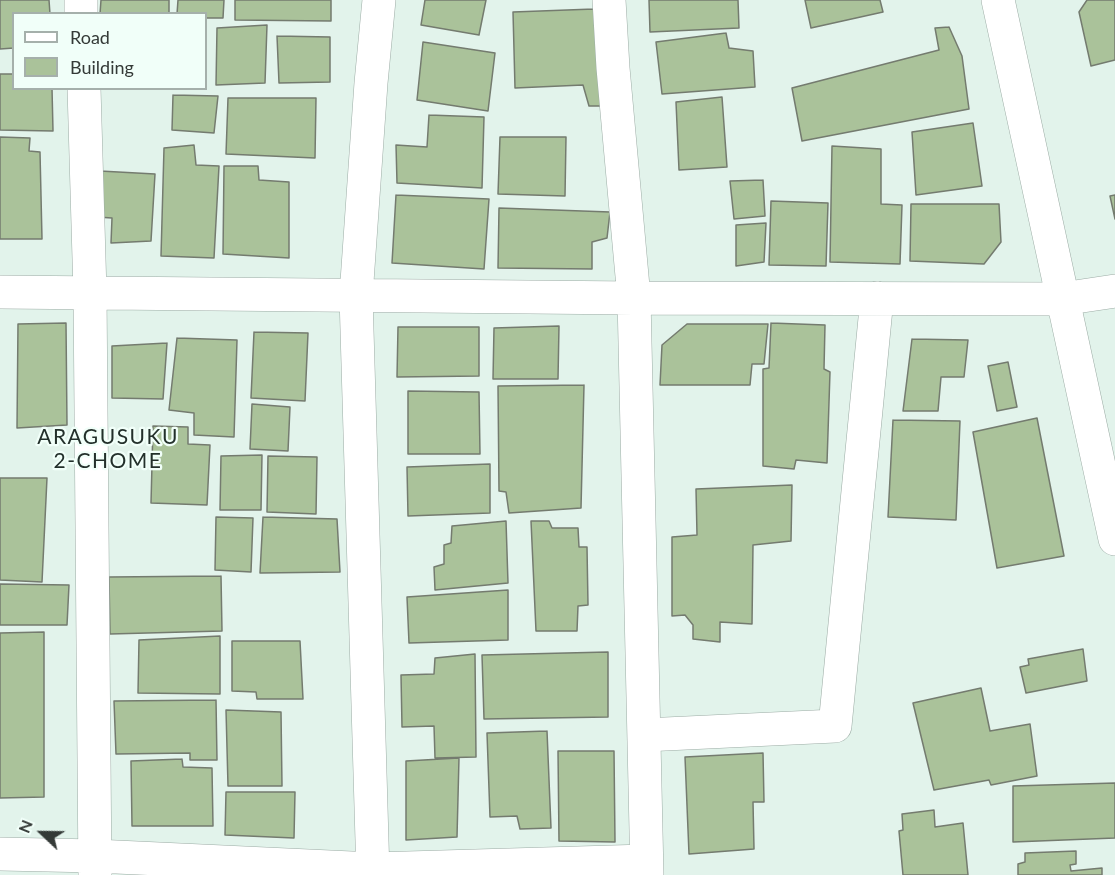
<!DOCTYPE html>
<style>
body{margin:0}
#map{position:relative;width:1115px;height:875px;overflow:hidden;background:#e2f3eb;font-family:Lato,sans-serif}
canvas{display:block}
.legend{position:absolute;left:12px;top:12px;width:195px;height:78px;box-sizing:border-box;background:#f1fff9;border:2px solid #a5b0ab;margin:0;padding:8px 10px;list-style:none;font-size:18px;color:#343a37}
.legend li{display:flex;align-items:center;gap:12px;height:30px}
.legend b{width:30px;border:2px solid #a5b0ab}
.north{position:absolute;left:12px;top:803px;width:60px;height:60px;-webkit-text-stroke:4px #f1fff9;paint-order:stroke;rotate:292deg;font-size:16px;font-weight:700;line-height:24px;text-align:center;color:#343a37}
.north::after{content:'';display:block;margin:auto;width:21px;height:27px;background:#343a37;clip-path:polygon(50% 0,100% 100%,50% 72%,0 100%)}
</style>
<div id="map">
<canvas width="1115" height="875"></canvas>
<ul class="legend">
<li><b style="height:8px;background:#fff"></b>Road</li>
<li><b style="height:16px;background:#aac29a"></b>Building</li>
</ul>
<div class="north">N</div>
</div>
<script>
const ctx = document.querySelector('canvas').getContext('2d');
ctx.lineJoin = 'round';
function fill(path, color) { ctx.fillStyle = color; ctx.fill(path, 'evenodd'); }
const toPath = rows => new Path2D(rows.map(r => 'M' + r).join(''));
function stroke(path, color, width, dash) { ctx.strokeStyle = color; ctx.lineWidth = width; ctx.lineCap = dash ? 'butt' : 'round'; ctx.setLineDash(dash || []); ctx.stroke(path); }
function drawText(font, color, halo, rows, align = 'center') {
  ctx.font = font + ' Lato,sans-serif'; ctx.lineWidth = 4.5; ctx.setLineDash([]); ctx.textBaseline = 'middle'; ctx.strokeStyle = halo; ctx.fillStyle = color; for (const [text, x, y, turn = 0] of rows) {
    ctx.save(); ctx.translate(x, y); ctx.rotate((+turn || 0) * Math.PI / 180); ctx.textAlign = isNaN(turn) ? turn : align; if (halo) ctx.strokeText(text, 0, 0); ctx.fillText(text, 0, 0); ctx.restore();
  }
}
const building = toPath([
 [0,0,49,0,50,14,14,14,14,48,0,49,0,0],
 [101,0,169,0,169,14,100,14,101,0],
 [178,0,224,0,223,18,206,18,206,14,177,14,178,0],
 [235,0,331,0,331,21,235,20,235,0],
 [425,0,486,0,479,35,421,25,425,0],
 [649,0,738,0,739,28,650,32,649,0],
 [805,0,880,0,883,12,811,28,805,0],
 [1087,0,1115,0,1115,60,1091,66,1079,12,1087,0],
 [594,9,602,106,589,106,583,85,515,88,513,12,594,9],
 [267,25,265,83,216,85,217,28,267,25],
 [949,27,962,56,969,109,802,141,792,88,939,50,935,28,949,27],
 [726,33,729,48,753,51,755,87,662,94,656,42,726,33],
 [277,36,330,37,330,82,279,83,277,36],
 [423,42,495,53,488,111,417,100,423,42],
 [0,74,14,74,14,88,52,88,53,131,0,130,0,74],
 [173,95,218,96,214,133,172,130,173,95],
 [722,97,727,167,679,170,676,102,722,97],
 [228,98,316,98,315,158,226,154,228,98],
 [429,115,484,117,482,188,397,183,396,145,427,147,429,115],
 [973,123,982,186,916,195,912,132,973,123],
 [0,137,30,138,29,151,40,152,42,239,0,239,0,137],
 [500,137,566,137,565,196,498,194,500,137],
 [194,145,196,165,219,166,214,258,161,256,164,148,194,145],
 [832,146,881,149,881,204,902,205,900,264,830,262,832,146],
 [224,166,258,166,259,180,289,182,289,258,223,254,224,166],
 [100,171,155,174,151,241,111,243,112,218,97,217,100,171],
 [763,180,765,216,734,219,730,181,763,180],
 [396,195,489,199,484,269,392,263,396,195],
 [1115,195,1115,219,1110,196,1115,195],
 [771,201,828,203,826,266,769,265,771,201],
 [911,204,999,204,1001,242,984,264,910,261,911,204],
 [499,208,610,212,607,238,592,242,592,269,498,268,499,208],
 [766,223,764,262,736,266,736,225,766,223],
 [66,323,67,425,17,428,18,324,66,323],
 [771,323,825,325,824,369,830,372,827,463,796,460,794,469,763,466,763,369,769,368,771,323],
 [687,324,768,324,764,364,752,364,750,385,660,385,662,345,687,324],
 [559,326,558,379,493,379,494,328,559,326],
 [398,327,479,327,479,376,397,377,398,327],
 [254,332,308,333,305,401,251,398,254,332],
 [177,338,237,340,234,437,194,435,194,413,169,410,177,338],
 [912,339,968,340,964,377,941,377,938,411,903,411,912,339],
 [167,343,163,399,112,398,112,346,167,343],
 [1008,362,1017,407,997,411,988,366,1008,362],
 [584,385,581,508,509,513,506,492,499,491,498,386,584,385],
 [408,391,479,392,480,454,408,454,408,391],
 [252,404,290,407,288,451,250,449,252,404],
 [1037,418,1064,556,997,568,973,432,1037,418],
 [893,420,960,421,956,520,888,517,893,420],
 [153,426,188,427,188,444,210,445,207,505,151,503,153,426],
 [262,455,261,510,220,510,221,456,262,455],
 [268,456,317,457,316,514,267,512,268,456],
 [490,464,490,513,408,516,407,467,490,464],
 [0,478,47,478,42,582,0,580,0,478],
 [792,485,791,541,753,545,752,624,720,622,720,642,693,639,693,625,685,615,672,616,672,537,697,535,696,489,792,485],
 [216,517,253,518,251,572,215,570,216,517],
 [263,517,337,519,340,572,260,573,263,517],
 [506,521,508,583,435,590,434,567,444,564,444,545,451,543,452,526,506,521],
 [531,521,549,521,552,528,578,528,579,547,587,547,588,605,578,606,577,631,536,631,531,521],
 [221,576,222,631,110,634,109,577,221,576],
 [0,584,69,585,67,625,0,625,0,584],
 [508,590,508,640,409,643,407,597,508,590],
 [44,632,44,797,0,798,0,633,44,632],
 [220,636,220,694,138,693,139,640,220,636],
 [232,641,300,641,303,699,257,699,256,692,232,691,232,641],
 [1083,649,1087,681,1026,693,1020,667,1029,665,1028,659,1083,649],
 [608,652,608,717,484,719,482,655,608,652],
 [475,654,476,757,435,758,434,726,402,727,401,675,434,674,435,658,475,654],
 [981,688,990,731,1030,724,1037,776,991,785,989,780,934,790,913,703,981,688],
 [216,700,217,760,190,760,190,753,116,754,114,701,216,700],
 [226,710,281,712,282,786,228,786,226,710],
 [547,731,551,828,520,829,517,816,490,817,487,733,547,731],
 [558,751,614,751,615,842,559,841,558,751],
 [763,753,764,802,753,802,754,849,689,854,685,757,763,753],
 [459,758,457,837,406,840,406,761,459,758],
 [182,759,183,767,212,768,213,826,132,826,131,761,182,759],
 [1115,783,1115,838,1013,842,1013,786,1115,783],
 [226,792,295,792,294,838,225,835,226,792],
 [934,810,935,827,963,823,968,875,903,875,899,831,903,830,902,814,934,810],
 [1076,851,1076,864,1070,865,1071,871,1102,868,1102,875,1018,875,1018,864,1025,862,1025,853,1076,851]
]);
fill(building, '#aac29a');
stroke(building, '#747b6f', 1.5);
const street = toPath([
 [81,0,81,14],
 [609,0,613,68,634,298,647,875],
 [84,88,90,293,95,875],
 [0,292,634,298,1062,299,1115,291],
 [644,735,835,726,877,298],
 [0,854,95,856,373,869,646,861],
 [373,875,356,296,371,83,379,0]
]);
const secondary = toPath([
 [998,0,1115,539]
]);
stroke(street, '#9caca5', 34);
stroke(secondary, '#9caca5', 34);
stroke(street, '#fff', 33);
stroke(secondary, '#fff', 33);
ctx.letterSpacing = '1.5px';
drawText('21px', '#23302b', '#f1fff9', [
 ["ARAGUSUKU",108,437],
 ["2-CHOME",108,461]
]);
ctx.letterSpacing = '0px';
</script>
